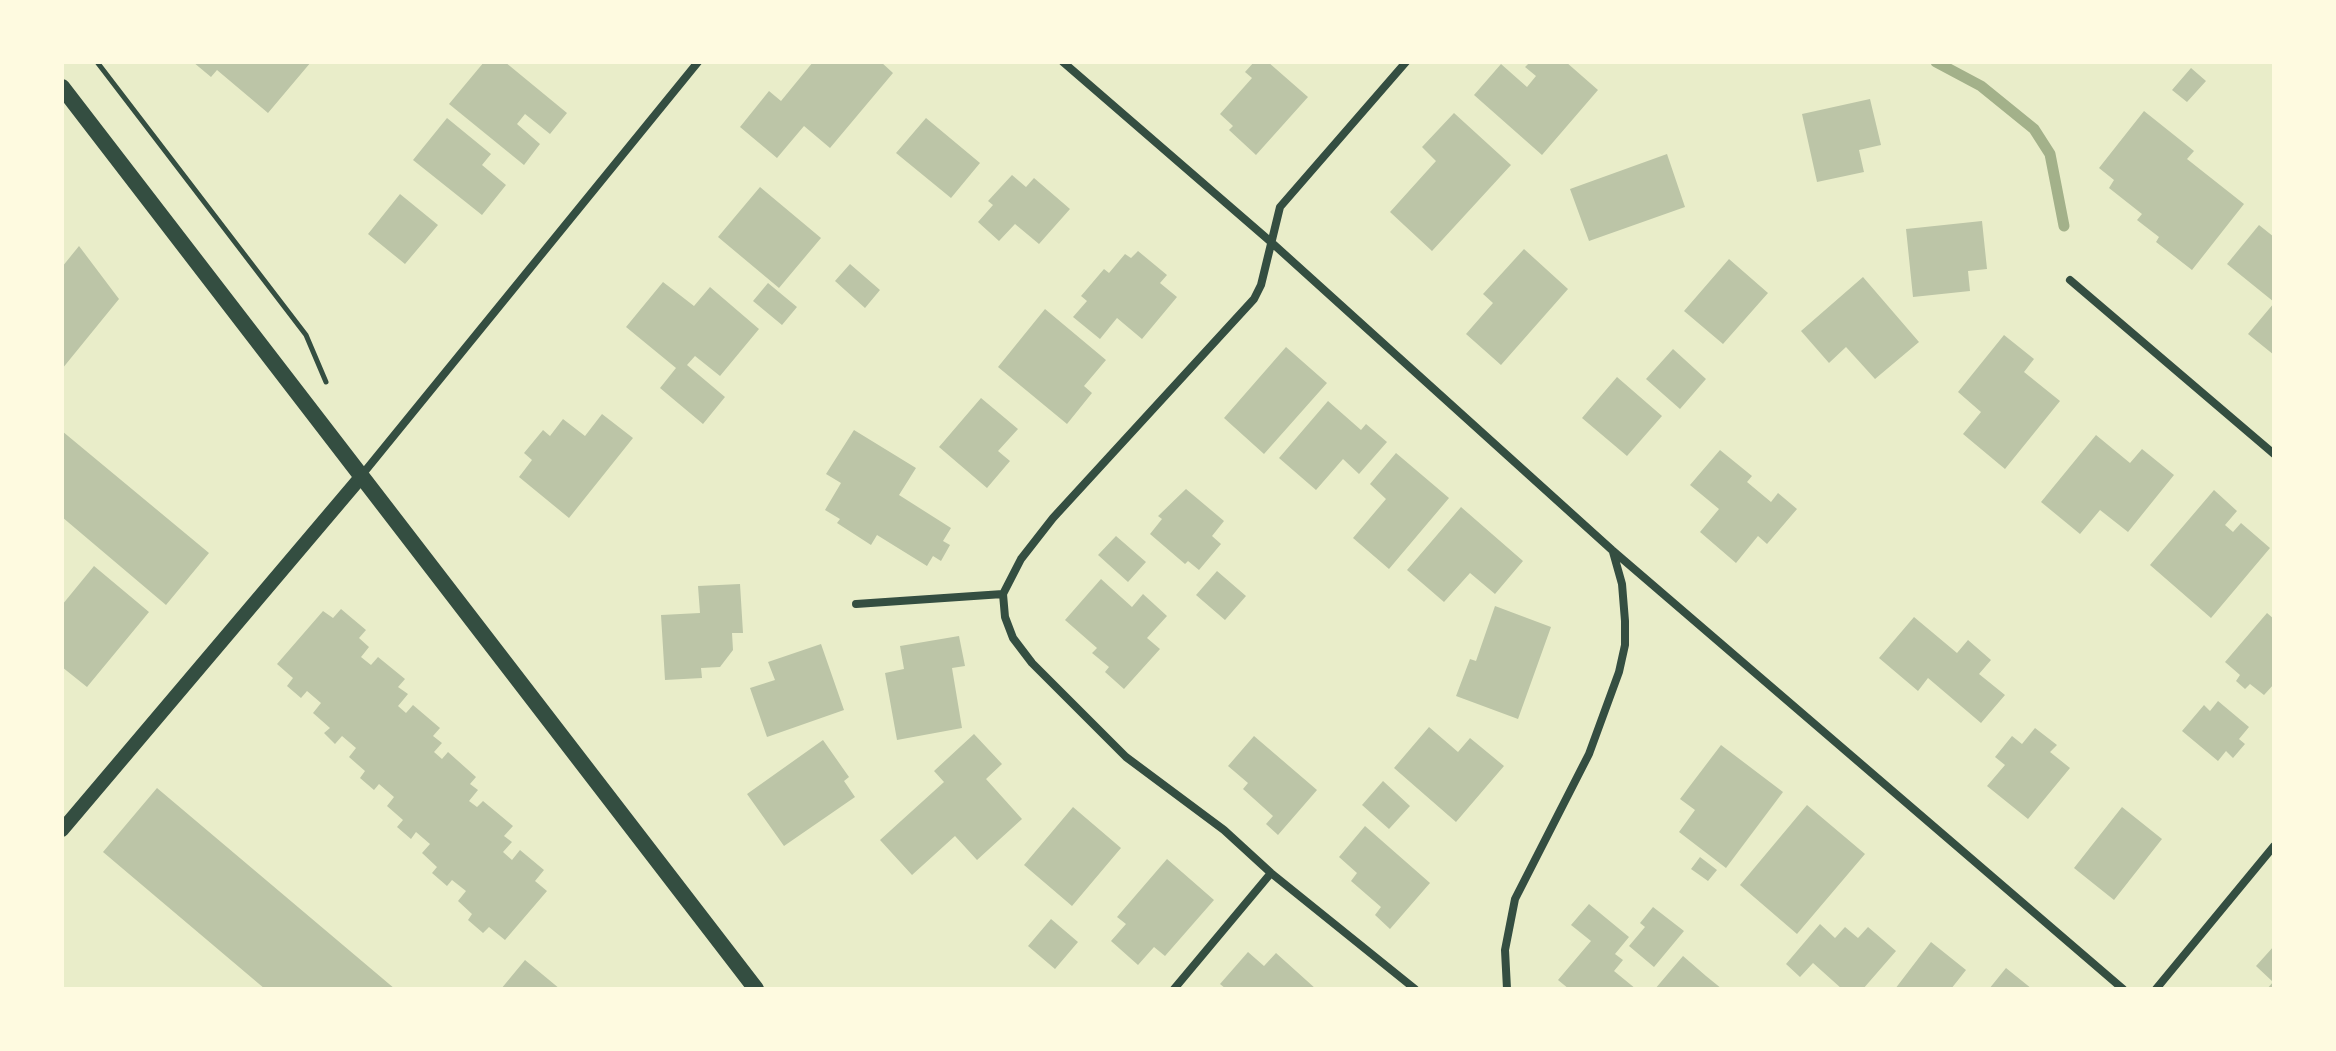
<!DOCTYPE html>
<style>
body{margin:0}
#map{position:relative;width:2336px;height:1051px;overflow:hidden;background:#e9edc9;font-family:Overpass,sans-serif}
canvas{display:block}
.frame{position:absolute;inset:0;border:64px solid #fefae0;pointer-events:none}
</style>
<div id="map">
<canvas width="2336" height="1051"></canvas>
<div class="frame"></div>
</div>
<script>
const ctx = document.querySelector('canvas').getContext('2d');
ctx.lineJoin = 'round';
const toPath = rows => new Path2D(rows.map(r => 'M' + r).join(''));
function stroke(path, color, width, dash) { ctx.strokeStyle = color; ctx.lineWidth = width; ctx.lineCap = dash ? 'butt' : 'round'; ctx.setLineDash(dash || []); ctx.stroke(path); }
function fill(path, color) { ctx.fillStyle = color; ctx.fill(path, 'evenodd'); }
stroke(toPath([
 [1936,62,1981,86,2034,129,2050,154,2064,226]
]), '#a3b18a', 11);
fill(toPath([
 [193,62,311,62,268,113,217,70,211,77],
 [484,62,505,62,567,113,550,134,525,114,517,124,540,144,524,165,449,104],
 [813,62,881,62,893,73,830,148,804,126,777,158,740,127,769,91,781,101],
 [1254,62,1268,62,1308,97,1256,155,1229,130,1233,126,1220,114,1252,78,1245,72],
 [1530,62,1566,62,1598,90,1542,155,1474,95,1501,64,1527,87,1536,76,1525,67],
 [2191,68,2206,81,2187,102,2172,90],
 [1870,99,1881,145,1859,150,1864,172,1817,182,1802,114],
 [2144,111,2194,151,2187,159,2244,204,2192,270,2156,242,2159,237,2137,220,2142,214,2109,188,2114,180,2099,168],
 [1454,113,1511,165,1432,251,1390,212,1436,161,1422,147],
 [447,118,491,154,482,165,506,185,482,215,413,160],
 [926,118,980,163,951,198,896,153],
 [1667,154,1685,207,1589,241,1570,189],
 [1012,175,1026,187,1034,178,1070,209,1039,244,1015,224,999,241,978,222,993,205,988,201],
 [760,187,821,238,779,288,718,237],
 [400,194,438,225,405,264,368,234],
 [1982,221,1987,269,1968,271,1970,291,1913,297,1906,229],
 [2259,225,2274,237,2274,302,2227,264],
 [79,246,119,299,62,369,62,267],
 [1524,249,1568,289,1501,365,1466,334,1493,303,1483,294],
 [1138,251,1167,275,1160,283,1177,297,1142,339,1117,318,1100,339,1073,317,1087,301,1081,296,1104,269,1109,273,1125,254,1131,258],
 [1729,259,1768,293,1723,344,1684,311],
 [850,264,880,290,865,308,835,281],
 [1863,277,1919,342,1875,379,1846,347,1829,363,1801,331],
 [663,282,694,306,710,287,759,329,720,376,695,356,687,365,725,397,703,424,660,388,676,368,626,327],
 [768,283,797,307,782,325,753,301],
 [2274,303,2274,355,2248,334],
 [1045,309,1106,360,1084,386,1092,393,1067,424,998,367],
 [2004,335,2034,359,2024,372,2060,401,2005,469,1963,434,1981,412,1958,392],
 [1286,347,1327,383,1264,454,1224,418],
 [1673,349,1706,379,1680,409,1646,379],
 [1617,377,1662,416,1627,456,1582,418],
 [981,398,1018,429,998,451,1010,461,987,488,939,447],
 [1328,401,1361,430,1366,424,1387,442,1359,474,1343,459,1316,490,1279,458],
 [602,414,633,438,569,518,519,477,532,460,524,453,543,430,550,436,563,419,585,436],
 [854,430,916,468,899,495,951,528,943,541,950,545,941,561,933,556,927,566,877,535,871,545,837,523,840,519,825,510,841,483,826,474],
 [62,431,209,553,166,605,62,517],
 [2096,435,2130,463,2142,449,2174,475,2128,532,2100,510,2080,534,2041,502],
 [1720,450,1752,476,1747,482,1771,502,1778,493,1797,509,1767,544,1758,536,1736,563,1700,532,1719,509,1690,485],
 [1396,453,1449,498,1389,569,1353,538,1386,499,1370,484],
 [1186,489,1224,521,1212,536,1221,544,1199,570,1188,561,1185,564,1150,534,1162,519,1158,516],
 [2214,490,2237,511,2225,525,2233,532,2241,523,2270,548,2211,618,2150,565],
 [1461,507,1523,561,1495,594,1470,573,1444,602,1407,570],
 [1116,536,1146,562,1128,582,1098,555],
 [94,566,149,612,87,687,62,667,62,605],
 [1217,571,1246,596,1225,620,1196,595],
 [1101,579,1132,607,1143,594,1167,616,1147,638,1160,649,1124,689,1105,672,1109,667,1092,653,1097,648,1065,620],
 [740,584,743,633,732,633,733,650,720,667,701,668,702,678,665,680,661,615,700,613,698,586],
 [1495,606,1551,627,1518,719,1456,696,1470,659,1476,661],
 [341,609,366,630,359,638,369,647,361,657,371,665,378,657,405,679,398,687,408,694,398,706,406,713,413,705,440,728,433,736,442,743,434,752,442,759,448,752,476,777,470,784,478,790,469,801,477,807,483,801,513,826,504,836,512,842,503,852,512,860,520,850,544,870,535,881,547,891,505,940,489,927,483,933,468,920,472,914,458,901,466,891,452,880,447,886,432,873,437,867,422,853,430,844,416,832,411,839,397,827,403,820,387,806,394,797,379,784,374,790,360,778,365,771,349,757,356,748,342,736,335,744,324,733,330,728,313,713,321,703,307,691,301,698,287,686,293,678,277,664,323,611,333,618],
 [2267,613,2274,619,2274,684,2264,695,2250,684,2245,689,2236,681,2240,675,2225,662],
 [1914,617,1957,653,1968,640,1991,660,1979,674,2005,695,1981,723,1928,678,1918,691,1879,658],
 [959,636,965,666,952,668,962,728,897,740,885,673,904,669,900,646],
 [821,644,844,710,767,737,750,688,775,680,768,662],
 [2218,701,2249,727,2239,739,2245,744,2233,758,2226,751,2218,761,2182,731,2204,705,2210,711],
 [1429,727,1458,752,1470,738,1504,766,1456,822,1394,768],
 [2035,728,2057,745,2050,752,2070,768,2028,819,1987,786,2005,765,1995,757,2012,736,2022,744],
 [974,734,1002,764,986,779,1022,819,977,860,955,836,912,875,880,840,944,782,934,771],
 [1254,736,1317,790,1278,835,1266,824,1273,816,1243,789,1248,783,1228,766],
 [823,740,849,777,844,781,855,797,784,846,747,794],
 [1721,745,1783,792,1726,868,1679,832,1695,810,1680,799],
 [1383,781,1410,806,1389,829,1362,805],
 [157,788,395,989,265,989,103,852],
 [1807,805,1865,854,1797,934,1740,885],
 [1073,807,1121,848,1072,906,1024,865],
 [2122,807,2162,839,2114,900,2074,868],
 [1365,826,1430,883,1390,929,1375,915,1381,907,1351,881,1357,873,1339,857],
 [1700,857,1717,870,1708,881,1691,869],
 [1167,859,1214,900,1165,956,1154,947,1138,965,1111,941,1126,924,1117,917],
 [1589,904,1629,937,1615,954,1623,960,1614,971,1636,989,1569,989,1558,980,1591,941,1571,925],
 [1653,907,1684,931,1654,967,1629,946,1645,927,1640,923],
 [1051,919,1078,942,1055,969,1028,946],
 [1820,924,1835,938,1845,927,1858,938,1868,927,1896,951,1863,989,1842,989,1813,963,1800,977,1786,964],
 [1931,942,1966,970,1951,989,1895,989],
 [2274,946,2274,989,2267,989,2273,982,2256,966],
 [1248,952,1264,966,1276,953,1316,989,1226,989,1220,984],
 [1683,956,1706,976,1722,989,1655,989],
 [525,960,560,989,501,989],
 [2006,968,2032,989,1989,989]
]), '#bcc5a7');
stroke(toPath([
 [97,62,306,335,326,382]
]), '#344e41', 5);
stroke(toPath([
 [1063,62,1271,242,1612,550,2123,989],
 [2070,280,2274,454],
 [361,476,698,62],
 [1003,594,1021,559,1053,518,1254,299,1261,285,1280,207,1406,62],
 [1003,594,1005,617,1013,638,1032,663,1126,757,1224,830,1271,873,1415,989],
 [856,604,1003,594],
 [1174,989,1271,873],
 [1507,989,1505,950,1515,899,1589,754,1619,672,1625,645,1625,621,1622,584,1613,552],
 [2156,989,2274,846]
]), '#344e41', 8);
stroke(toPath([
 [62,830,361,477]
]), '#344e41', 14);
stroke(toPath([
 [62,87,756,989]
]), '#344e41', 16);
</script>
